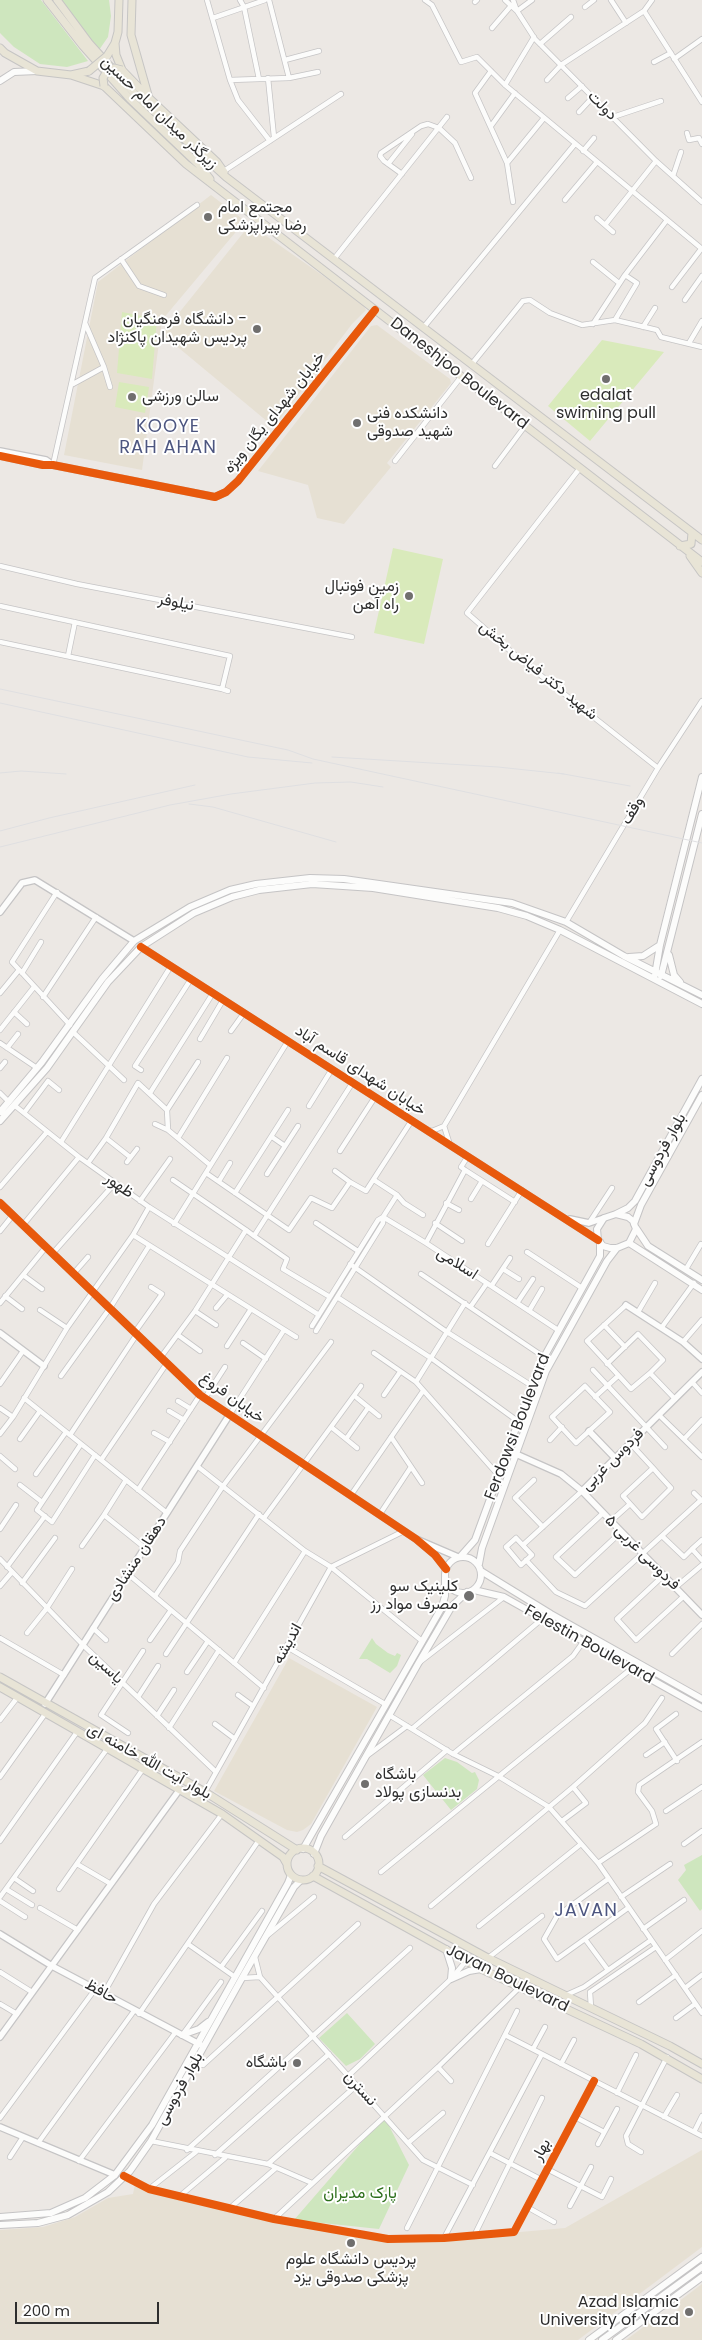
<!DOCTYPE html>
<meta charset="utf-8">
<style>
body{margin:0}
#map{position:relative;width:702px;height:2340px;overflow:hidden;background:#ece8e4;font-family:Poppins,sans-serif}
canvas{display:block}
.scale{position:absolute;left:15px;top:2302px;width:144px;height:22px;box-sizing:border-box;border:2px solid #2e2e2e;border-top:0;padding-left:6px;font-size:15px;line-height:18px;white-space:nowrap;color:#2e2e2e;-webkit-text-stroke:4px #fff;paint-order:stroke}
</style>
<div id="map">
<canvas width="702" height="2340"></canvas>
<div class="scale">200 m</div>
</div>
<script>
const ctx = document.querySelector('canvas').getContext('2d');
ctx.lineJoin = 'round';
function fill(path, color) { ctx.fillStyle = color; ctx.fill(path, 'evenodd'); }
const toPath = rows => new Path2D(rows.map(r => 'M' + r).join(''));
function stroke(path, color, width, dash) { ctx.strokeStyle = color; ctx.lineWidth = width; ctx.lineCap = dash ? 'butt' : 'round'; ctx.setLineDash(dash || []); ctx.stroke(path); }
function drawText(font, color, halo, rows, align = 'center') {
  ctx.font = font + ' Poppins,Vazirmatn,sans-serif'; ctx.lineWidth = 4; ctx.setLineDash([]); ctx.textBaseline = 'middle'; ctx.strokeStyle = halo; ctx.fillStyle = color; for (const [text, x, y, turn = 0] of rows) {
    ctx.save(); ctx.translate(x, y); ctx.rotate((+turn || 0) * Math.PI / 180); ctx.textAlign = isNaN(turn) ? turn : align; if (halo) ctx.strokeText(text, 0, 0); ctx.fillText(text, 0, 0); ctx.restore();
  }
}
fill(toPath([
 [211,195,245,221,162,320,142,470,64,455,98,282],
 [252,226,362,303,366,310,352,324,274,427,162,334,248,227],
 [377,325,450,379,451,383,387,463,391,467,344,524,317,518,308,485,258,471,371,326],
 [289,1658,377,1707,311,1824,303,1830,297,1832,287,1830,214,1791],
 [702,2150,702,2247,578,2340,0,2340,0,2230,43,2227,75,2217,108,2198,133,2194,135,2184,222,2207,388,2239,453,2238,565,2228],
 [702,2284,702,2340,626,2340,650,2322,653,2321,662,2325,673,2316,679,2308,678,2302]
]), '#e6e0d3');
fill(toPath([
 [0,0,41,0,88,61,67,67,40,64,14,47,0,33],
 [61,0,109,0,111,16,108,37,99,50],
 [372,1638,376,1644,388,1653,395,1656,397,1653,401,1655,397,1666,390,1673,367,1659,359,1659],
 [445,1758,457,1762,472,1773,475,1772,479,1780,477,1789,451,1810,423,1775],
 [702,1855,702,1909,700,1911,678,1880,686,1870,684,1865],
 [347,2013,375,2044,360,2059,346,2066,319,2038],
 [384,2116,409,2165,379,2229,294,2220]
]), '#cee6be');
fill(toPath([
 [122,312,157,319,152,379,117,373],
 [602,340,664,352,590,441,548,406],
 [119,382,149,387,145,413,115,407],
 [393,548,443,559,424,644,374,633]
]), '#d9eabb');
const minor = toPath([
 [207,0,230,80,238,100,270,141],
 [240,0,244,7,259,79],
 [269,0,289,78],
 [425,0,432,5,461,62,477,57,505,85,702,249],
 [505,0,517,11,532,0],
 [513,0,517,11,535,39,656,161,702,202],
 [611,0,626,23],
 [475,2,477,0],
 [585,7,594,0],
 [644,11,702,102],
 [213,18,265,0],
 [492,28,510,7],
 [540,44,571,17],
 [674,59,702,39],
 [285,60,319,51],
 [654,62,671,53],
 [491,71,475,93,507,163,513,202],
 [268,78,274,137],
 [230,80,289,78,318,72],
 [547,80,561,65,644,11,652,0],
 [505,85,534,37],
 [568,98,582,86],
 [579,112,593,97],
 [613,117,661,101],
 [491,126,515,93],
 [687,133,689,140,699,138,702,144],
 [583,151,594,138],
 [507,163,544,118],
 [388,164,412,134],
 [224,171,341,94],
 [402,174,384,161,380,156,381,153,421,126,428,124,439,128,455,143,471,178],
 [673,176,681,152],
 [565,200,597,162],
 [597,218,613,232],
 [605,225,656,161],
 [121,259,139,286,164,295],
 [334,259,447,117],
 [593,262,619,283],
 [672,287,701,249],
 [685,300,702,276],
 [615,320,637,283,625,275],
 [85,323,104,367],
 [593,324,625,275,667,220],
 [643,327,655,308],
 [423,328,575,144],
 [689,343,702,321],
 [471,365,523,301,530,300,550,313,582,325,615,320,657,330,661,337,702,347],
 [73,384,104,367,110,387],
 [395,461,461,377],
 [53,465,95,278,197,205],
 [495,466,525,426],
 [580,468,467,613,515,655,658,768],
 [0,566,77,584,352,637],
 [0,606,230,656,222,689,228,691],
 [0,642,222,689],
 [68,656,75,622],
 [57,892,12,962,70,1025],
 [566,922,658,768,702,701],
 [22,973,41,942],
 [0,993,19,970],
 [43,997,96,917],
 [14,1012,27,1024],
 [0,1030,34,987],
 [231,1031,244,1013],
 [74,1033,124,1080],
 [200,1039,223,1000],
 [0,1043,37,1068],
 [7,1048,18,1034],
 [0,1068,5,1062],
 [141,1070,135,1066,191,979],
 [0,1093,9,1102],
 [150,1093,213,993],
 [14,1105,79,1157,149,1207,319,1315],
 [309,1106,332,1069],
 [167,1110,198,1062],
 [24,1113,48,1081,59,1090],
 [155,1124,168,1130],
 [444,1126,560,930],
 [444,1126,450,1145],
 [426,1129,432,1131,444,1126],
 [272,1137,285,1146],
 [106,1138,130,1157],
 [178,1138,227,1058],
 [61,1142,171,966],
 [340,1151,375,1097],
 [127,1162,137,1149],
 [88,1163,106,1138,138,1083,167,1110,168,1130,210,1165],
 [465,1170,461,1167,468,1156],
 [335,1171,350,1182],
 [206,1173,289,1230,311,1198,332,1208,350,1182,366,1191,412,1120],
 [267,1174,298,1126],
 [173,1180,246,1230],
 [219,1181,230,1163],
 [0,1187,47,1132],
 [235,1193,288,1110],
 [397,1195,404,1203,423,1215],
 [471,1199,482,1181],
 [140,1201,170,1159],
 [515,1202,465,1170,426,1243,558,1330],
 [446,1203,459,1210],
 [383,1217,426,1243],
 [316,1223,358,1251],
 [435,1223,462,1241],
 [589,1223,612,1188],
 [174,1224,288,1041],
 [23,1225,79,1157],
 [0,1231,13,1215],
 [133,1235,296,1337],
 [254,1236,287,1259,283,1269,330,1297],
 [488,1244,522,1190],
 [527,1252,582,1288],
 [53,1253,115,1183],
 [350,1264,447,1332,532,1386],
 [503,1269,519,1279],
 [686,1269,701,1244],
 [74,1273,88,1257],
 [421,1274,544,1357],
 [23,1275,42,1289],
 [492,1285,510,1258],
 [5,1296,22,1309],
 [337,1297,431,1358,519,1422],
 [0,1303,46,1247],
 [517,1303,533,1279],
 [626,1305,587,1341,631,1389,650,1373,675,1399],
 [471,1306,487,1283],
 [216,1308,227,1295],
 [40,1310,67,1328],
 [195,1311,216,1325],
 [529,1311,542,1289],
 [638,1312,655,1283],
 [604,1325,625,1347],
 [312,1326,378,1220,383,1217,397,1195,374,1180],
 [662,1327,694,1283],
 [316,1331,383,1223,383,1217],
 [135,1332,162,1294,151,1287],
 [178,1335,200,1351],
 [683,1342,702,1320],
 [243,1343,266,1359],
 [227,1346,251,1309],
 [374,1353,416,1382,499,1476],
 [161,1357,195,1311,246,1230,254,1236,353,1082],
 [607,1364,638,1334,663,1360,650,1373],
 [593,1370,665,1447],
 [61,1376,110,1308,149,1246],
 [416,1382,465,1303],
 [692,1382,702,1393],
 [0,1384,23,1351],
 [585,1386,610,1412,576,1443,552,1417,585,1386],
 [384,1395,400,1372],
 [595,1397,618,1376],
 [24,1398,167,1513],
 [205,1398,225,1367],
 [357,1398,379,1416],
 [178,1401,191,1409],
 [0,1408,13,1417],
 [169,1411,184,1420],
 [230,1414,284,1330],
 [659,1415,702,1457],
 [331,1427,346,1439,368,1408],
 [154,1433,170,1442],
 [0,1434,13,1417,67,1328,133,1235,149,1207],
 [70,1435,137,1334],
 [391,1437,422,1483],
 [20,1439,40,1411],
 [346,1439,357,1448],
 [684,1439,702,1420],
 [550,1440,562,1427],
 [630,1443,653,1468,660,1476,671,1488,642,1517,623,1496,653,1468],
 [81,1444,37,1510,52,1522,95,1455],
 [0,1456,15,1469],
 [101,1460,167,1363],
 [197,1466,305,1551,331,1567,422,1641],
 [36,1474,66,1432],
 [126,1480,104,1515,145,1548],
 [534,1480,515,1498,543,1527],
 [20,1485,42,1502],
 [138,1490,200,1395],
 [694,1493,702,1501],
 [351,1495,423,1391],
 [380,1514,411,1467],
 [602,1514,556,1557,575,1575,621,1532],
 [264,1518,361,1386],
 [611,1521,630,1504],
 [0,1529,16,1505],
 [662,1536,684,1557,692,1549],
 [516,1538,532,1555,521,1565,506,1547,516,1538],
 [702,1540,692,1549,702,1560],
 [523,1545,582,1491],
 [82,1546,104,1515],
 [0,1559,83,1645,216,1772],
 [526,1560,556,1592,585,1606,701,1500],
 [7,1567,45,1516],
 [128,1574,264,1688],
 [664,1575,617,1619,636,1640,684,1596],
 [22,1583,55,1538],
 [0,1586,12,1572],
 [676,1587,702,1565],
 [155,1596,178,1562,180,1551,223,1486,331,1342],
 [93,1628,106,1640],
 [27,1633,47,1608,72,1569],
 [0,1638,64,1675],
 [150,1640,171,1610],
 [287,1647,385,1704],
 [166,1654,259,1514],
 [672,1654,702,1624],
 [420,1662,504,1597],
 [234,1663,305,1551],
 [187,1672,208,1641],
 [238,1695,253,1706],
 [138,1697,158,1666],
 [676,1714,656,1729,677,1761],
 [389,1715,453,1754,498,1776,549,1807,598,1863,702,2013],
 [157,1716,174,1690],
 [0,1720,17,1698],
 [215,1724,235,1739],
 [169,1728,219,1650],
 [413,1728,542,1619],
 [128,1733,101,1715,143,1651],
 [453,1754,573,1656,583,1642],
 [368,1755,407,1726],
 [646,1755,665,1742],
 [0,1777,45,1714],
 [205,1792,331,1567,404,1531],
 [666,1811,702,1787],
 [562,1821,586,1803,573,1787],
 [345,1837,447,1750],
 [0,1841,77,1732],
 [684,1844,702,1831],
 [598,1863,656,1824,652,1811,638,1792,639,1785,702,1742],
 [77,1864,111,1884],
 [381,1872,631,1669],
 [14,1878,33,1891],
 [6,1889,32,1905],
 [59,1889,143,1769],
 [0,1897,107,1749],
 [621,1897,670,1864],
 [0,1901,25,1917],
 [431,1906,573,1787,645,1723,662,1698],
 [40,1908,78,1930],
 [479,1926,581,1844],
 [643,1929,684,1900],
 [268,1935,314,1897],
 [585,1939,557,1959,544,1939,557,1916,608,1879],
 [188,1944,235,1977],
 [255,1957,260,1977,423,2160,473,2185],
 [488,1958,542,1916],
 [665,1960,702,1931],
 [221,1967,262,1911],
 [608,1970,585,1939,628,1908],
 [0,1972,32,1992],
 [242,1978,260,1977],
 [685,1988,702,1975],
 [104,1993,154,1904,222,1814],
 [564,1996,584,1987,651,1940],
 [639,2002,676,1975],
 [0,2004,17,2014],
 [591,2007,590,1992,656,1947],
 [139,2014,259,1840],
 [676,2018,695,2004],
 [183,2034,221,1982],
 [505,2035,702,2136],
 [533,2049,545,2027],
 [195,2063,203,2065,358,1924],
 [561,2064,574,2040],
 [438,2067,451,2081],
 [348,2076,451,1979,466,1961],
 [617,2093,636,2055],
 [575,2117,604,2132],
 [664,2117,677,2095],
 [0,2118,96,1988],
 [694,2132,702,2116],
 [151,2141,268,2164,312,2183],
 [38,2143,134,2011],
 [408,2143,443,2113],
 [598,2144,617,2109],
 [187,2150,410,1948],
 [641,2152,628,2144,626,2136,667,2057],
 [490,2153,542,2180],
 [215,2155,329,2054],
 [10,2157,23,2137],
 [79,2161,175,2033],
 [268,2164,357,2085],
 [547,2169,602,2197,611,2179],
 [124,2176,149,2189,274,2219,388,2239,444,2238,514,2232,594,2081],
 [149,2189,196,2152],
 [180,2196,225,2158],
 [570,2206,591,2167],
 [527,2207,554,2222],
 [230,2208,276,2168],
 [274,2219,438,2067,520,1987],
 [407,2228,517,2011],
 [474,2236,542,2098],
 [444,2238,542,2054]
]);
const tertiary = toPath([
 [0,451,46,460,53,465],
 [0,456,43,465,53,465,215,497,226,492,238,481,375,310],
 [0,912,22,883,35,880,134,941],
 [141,947,598,1240],
 [0,1203,200,1395,416,1539,435,1555,446,1569],
 [570,1219,589,1223,604,1218],
 [626,1305,683,1342,702,1359],
 [0,1333,44,1366],
 [589,1431,615,1458],
 [516,1454,561,1474,582,1491,702,1615],
 [582,1491,702,1372],
 [416,1539,458,1557],
 [45,1704,230,1414],
 [0,1934,52,1966,201,2045],
 [0,2037,180,1789],
 [0,2127,115,2175]
]);
const secondary = toPath([
 [0,81,14,72,37,71],
 [669,955,674,975,680,982],
 [629,957,643,956,660,945],
 [655,975,660,945,702,777],
 [661,976,702,814],
 [0,1112,42,1062,102,979,134,941,190,907,230,890,256,884,310,878,344,879,512,903,566,922,624,956,702,995],
 [0,1121,47,1068,108,982,141,947,194,913,232,897,259,890,312,884,343,886,373,888,498,908,527,916,560,930,702,1004],
 [616,1214,628,1208,635,1201,702,1079],
 [616,1214,628,1217,633,1221,636,1229,629,1243,617,1248,610,1248,603,1246,598,1240,597,1229,604,1218,616,1214],
 [634,1224,641,1205,702,1095],
 [636,1228,648,1246,702,1280],
 [629,1243,702,1290],
 '445 1575a18 18 0 1 1 36 0a18 18 0 1 1-36 0Z',
 [460,1557,475,1540,538,1368,600,1256,600,1242],
 [479,1564,482,1548,546,1371,607,1261,617,1248],
 [481,1571,551,1614,702,1699],
 [474,1590,504,1597,702,1708],
 [303,1849,442,1607,445,1596,445,1577],
 [314,1854,321,1836,418,1664,452,1606,467,1592],
 [446,1949,452,1968,451,1979],
 [451,1979,469,1971,481,1969],
 [182,2035,199,2029,208,2022],
 [0,2217,51,2213,85,2198,115,2175,152,2125,288,1883,291,1875],
 [0,2225,38,2223,68,2215,108,2192,130,2171,151,2141,242,1978,294,1887,301,1880],
 [589,2340,702,2257],
 [602,2340,702,2267],
 [616,2340,702,2277]
]);
const primary = toPath([
 [47,0,83,46,130,99,199,165,210,179],
 [57,0,89,43,135,94,226,177,702,540],
 [132,0,131,35,148,95],
 [115,43,116,55,122,70,149,98,217,162,224,172],
 [0,48,5,53,37,71,71,75,89,71],
 [107,56,115,43,118,32,119,0],
 [71,75,104,86,186,164,702,562],
 [680,546,691,544,692,533],
 [690,556,702,573],
 [0,1677,205,1792,297,1850],
 [0,1687,222,1814,283,1857,287,1864],
 '287 1864a16 16 0 1 1 32 0a16 16 0 1 1-32 0Z',
 [318,1866,488,1958,670,2046,702,2064],
 [313,1876,481,1969,641,2044,702,2079]
]);
stroke(minor, '#c5c4c5', 6);
stroke(tertiary, '#c5c4c5', 8);
stroke(secondary, '#c5c4c5', 8);
stroke(primary, '#c6c5c4', 9);
stroke(minor, '#fcfcfb', 4.5);
stroke(tertiary, '#fcfcfb', 5.5);
stroke(secondary, '#fcfcfb', 6);
stroke(primary, '#e8e4d6', 7);
stroke(toPath([
 [0,689,288,750,313,759,702,843],
 [0,703,248,757,312,763],
 [332,757,498,767,564,774],
 [0,773,21,771,66,774],
 [558,773,630,786],
 [189,804,213,807,336,842],
 [0,831,49,818,195,785],
 [0,847,170,805,231,794,315,783,351,782,383,787]
]), '#dfdfe1', 1);
const primaryBridge = toPath([
 [89,71,107,56],
 [104,86,103,78,107,71,114,68,122,70]
]);
stroke(primaryBridge, '#c6c5c4', 9, []);
stroke(primaryBridge, '#e8e4d6', 7);
stroke(toPath([
 [0,456,43,465,53,465,215,497,226,492,238,481,375,310],
 [141,947,598,1240],
 [0,1203,200,1395,416,1539,435,1555,446,1569],
 [124,2176,149,2189,274,2219,388,2239,444,2238,514,2232,594,2081]
]), '#e8590c', 8);
for (const [x, y, r, color] of [
 [208,217,5,"#706f6e"],
 [257,329,5,"#706f6e"],
 [606,379,5,"#706f6e"],
 [132,397,5,"#706f6e"],
 [357,423,5,"#706f6e"],
 [409,596,5,"#706f6e"],
 [469,1596,6,"#706f6e"],
 [365,1784,5,"#706f6e"],
 [297,2063,5,"#706f6e"],
 [351,2243,5,"#706f6e"],
 [689,2312,5,"#706f6e"]
]) { const dot = new Path2D(); dot.arc(x, y, r, 0, 2 * Math.PI); ctx.fillStyle = color; ctx.fill(dot); stroke(dot, '#fff', 2); }
drawText('16px', '#2e2e2e', '#fff', [
 ["دولت",602,106,45],
 ["زیرگذر میدان امام حسین",159,113,44],
 ["Daneshjoo Boulevard",459,374,38],
 ["خیابان شهدای یگان ویژه",275,413,-51],
 ["نیلوفر",176,603,11],
 ["شهید دکتر فیاض بخش",538,671,39],
 ["وقف",633,811,-59],
 ["خیابان شهدای قاسم آباد",360,1071,33],
 ["بلوار فردوسی",663,1150,-61],
 ["ظهور",119,1186,36],
 ["اسلامی",457,1264,33],
 ["خیابان فروغ",232,1398,36],
 ["Ferdowsi Boulevard",518,1427,-69],
 ["فردوس غربی",613,1460,-45],
 ["فردوسی غربی ۵",642,1553,45],
 ["دهقان منشادی",137,1559,-57],
 ["اندیشه",288,1644,-61],
 ["Felestin Boulevard",589,1645,29],
 ["یاسین",106,1668,43],
 ["بلوار آیت الله خامنه ای",149,1762,29],
 ["Javan Boulevard",507,1979,26],
 ["حافظ",101,1992,29],
 ["بلوار فردوسی",180,2089,-61],
 ["نسترن",360,2089,48],
 ["بهار",542,2150,-62]
]);
drawText('16px', '#2e2e2e', '#fff', [
 ["مجتمع امام",218,208,"left"],
 ["رضا پیراپزشکی",218,226,"left"],
 ["دانشگاه فرهنگیان -",247,320],
 ["پردیس شهیدان پاکنژاد",247,338],
 ["edalat",606,396,"center"],
 ["swiming pull",606,414,"center"],
 ["سالن ورزشی",142,397,"left"],
 ["دانشکده فنی",367,414,"left"],
 ["شهید صدوقی",367,432,"left"],
 ["زمین فوتبال",399,587],
 ["راه آهن",399,605],
 ["کلینیک سو",458,1587],
 ["مصرف مواد رز",458,1605],
 ["باشگاه",375,1775,"left"],
 ["بدنسازی پولاد",375,1793,"left"],
 ["باشگاه",287,2063],
 ["پردیس دانشگاه علوم",351,2260,"center"],
 ["پزشکی صدوقی یزد",351,2278,"center"],
 ["Azad Islamic",679,2303],
 ["University of Yazd",679,2321]
], 'right');
drawText('16px', '#2c6e1b', '#fff', [
 ["پارک مدیران",360,2194]
]);
ctx.letterSpacing = '1px';
drawText('18px', '#4d5680', '#fff', [
 ["KOOYE",168,427],
 ["RAH AHAN",168,448],
 ["JAVAN",586,1911]
]);
ctx.letterSpacing = '0px';
</script>
